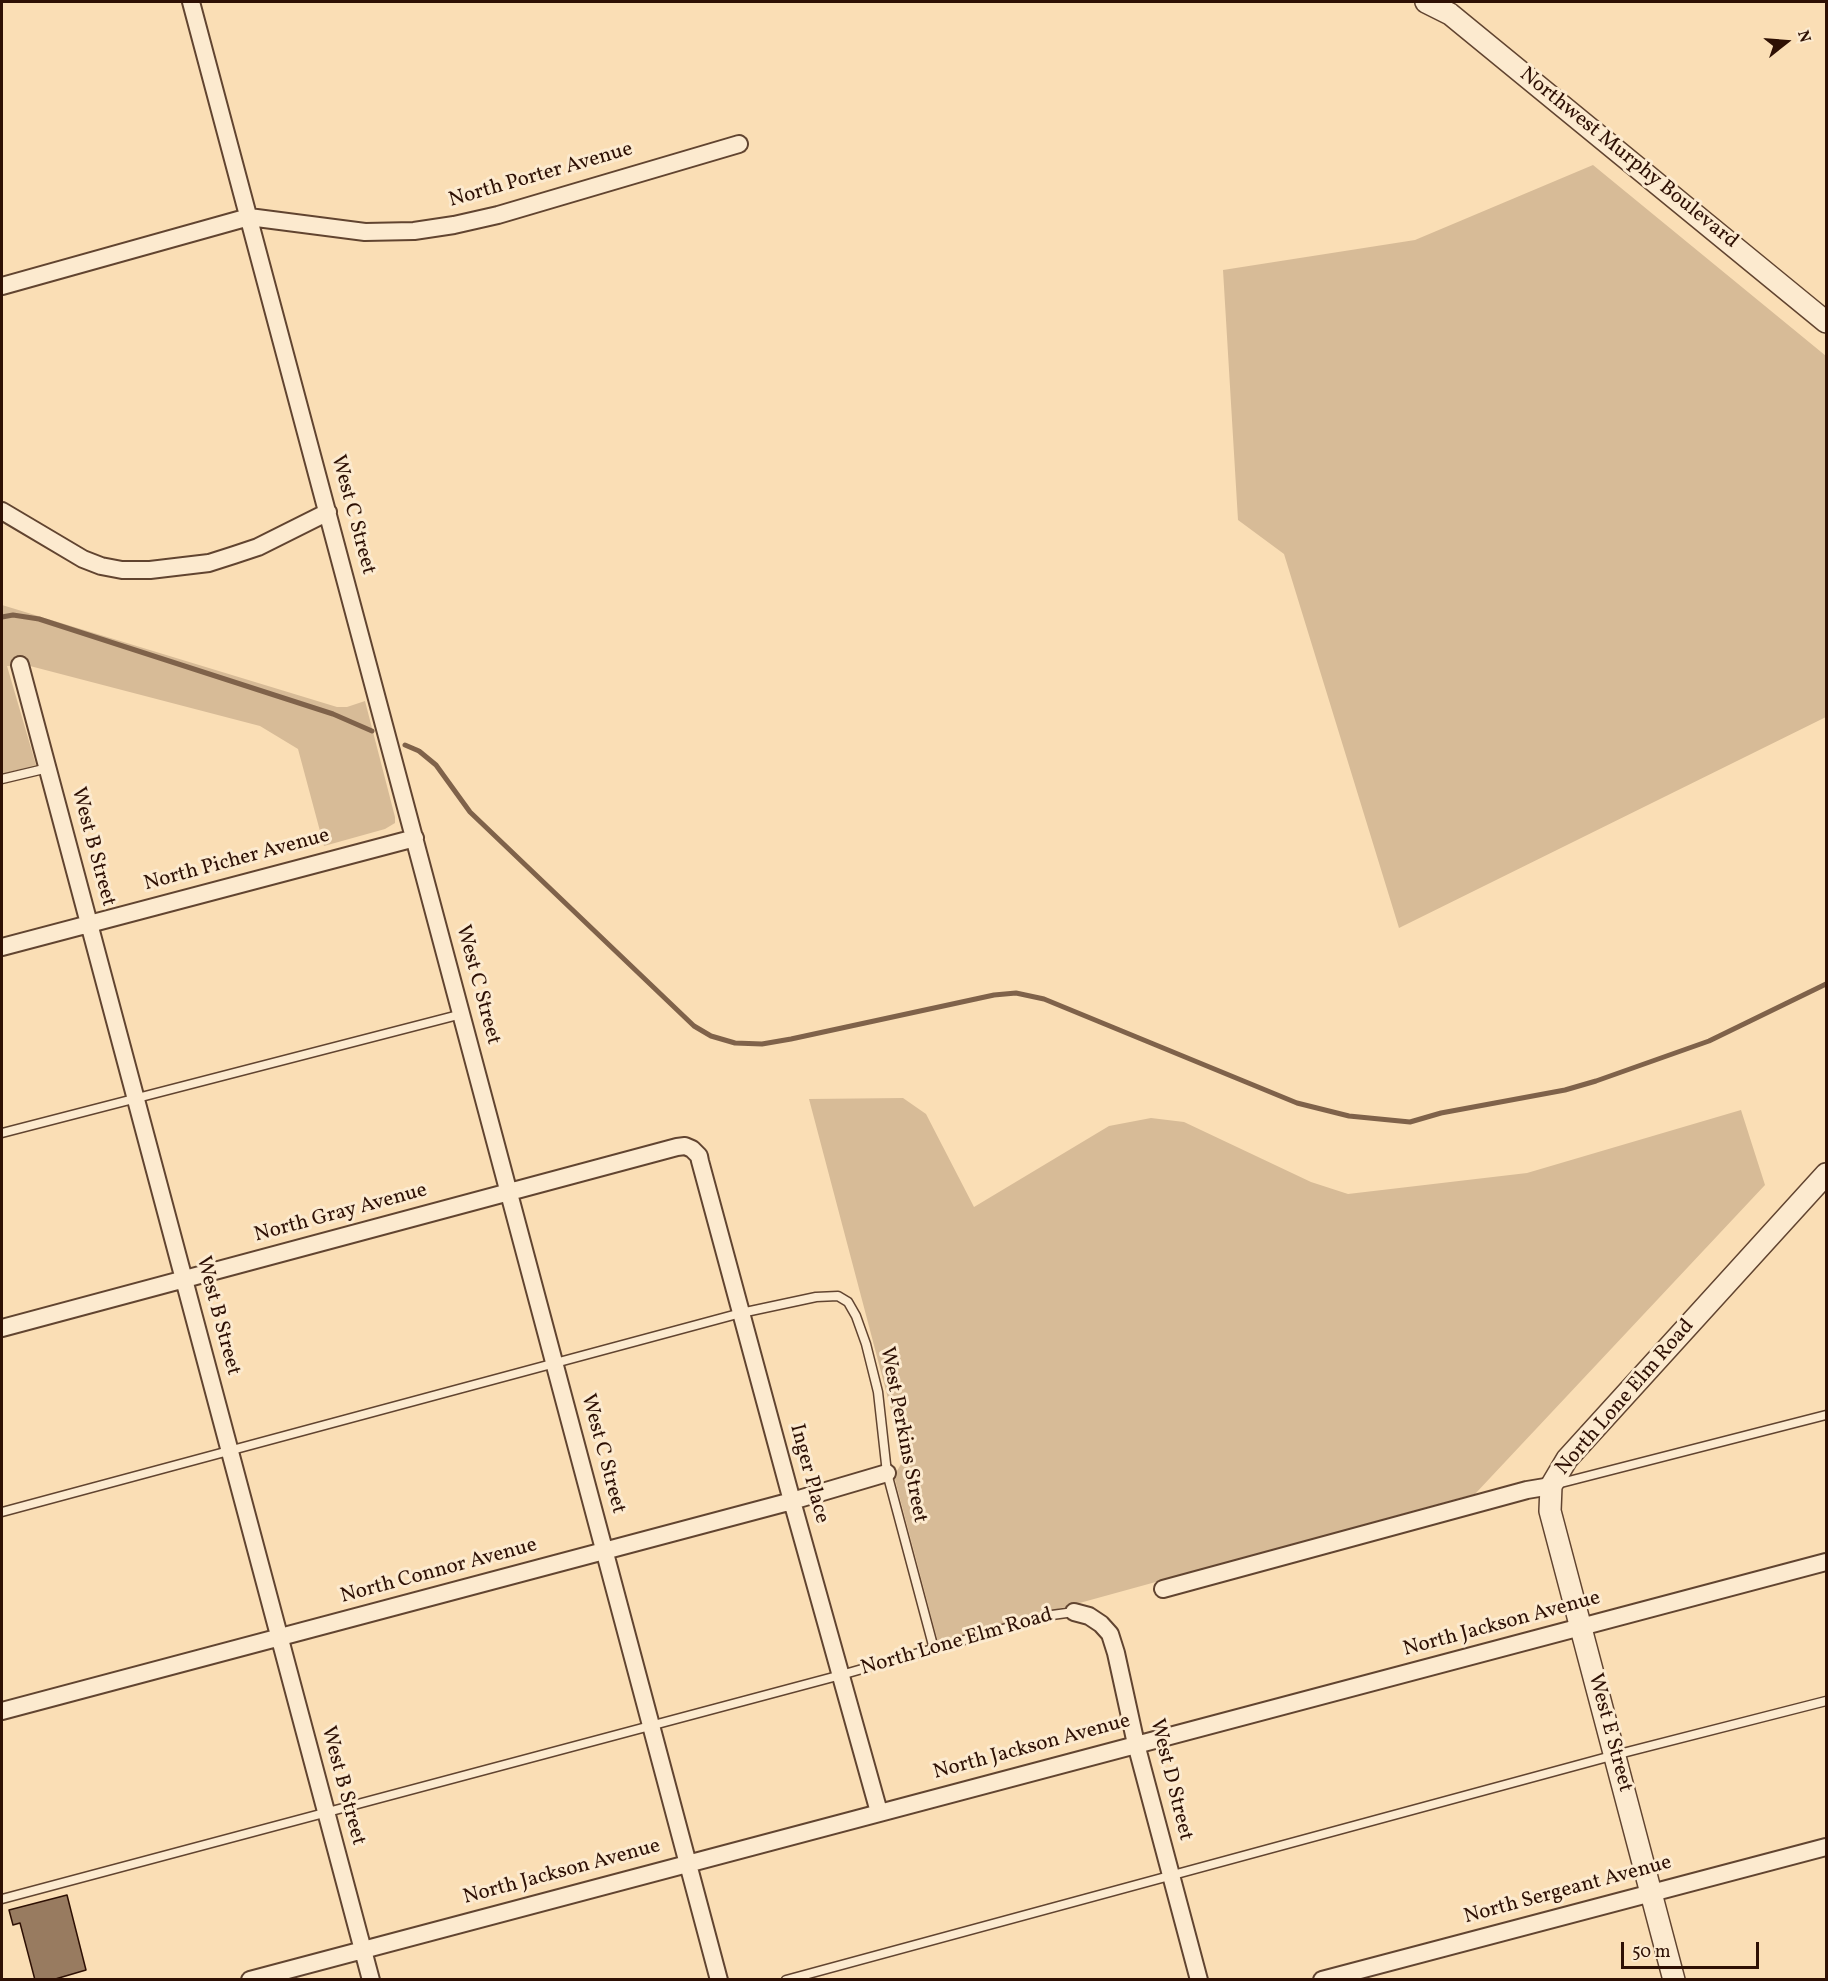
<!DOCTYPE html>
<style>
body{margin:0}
#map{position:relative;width:1828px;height:1981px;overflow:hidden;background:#fadeb5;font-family:Vollkorn,serif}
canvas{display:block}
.frame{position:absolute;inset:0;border:3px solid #2e1004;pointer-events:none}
.north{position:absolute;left:1756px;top:12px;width:60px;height:60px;-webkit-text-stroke:4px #fceacf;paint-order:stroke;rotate:73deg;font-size:16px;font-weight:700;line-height:24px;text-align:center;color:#2e1004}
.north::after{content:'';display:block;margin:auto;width:21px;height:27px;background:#2e1004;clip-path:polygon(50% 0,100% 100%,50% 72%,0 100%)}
.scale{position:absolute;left:1621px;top:1942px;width:138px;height:27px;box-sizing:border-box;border:3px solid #2e1004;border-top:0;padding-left:8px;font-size:18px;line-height:21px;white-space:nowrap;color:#2e1004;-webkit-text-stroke:4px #fceacf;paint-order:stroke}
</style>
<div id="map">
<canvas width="1828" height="1981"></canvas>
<div class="frame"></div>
<div class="north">N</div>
<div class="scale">50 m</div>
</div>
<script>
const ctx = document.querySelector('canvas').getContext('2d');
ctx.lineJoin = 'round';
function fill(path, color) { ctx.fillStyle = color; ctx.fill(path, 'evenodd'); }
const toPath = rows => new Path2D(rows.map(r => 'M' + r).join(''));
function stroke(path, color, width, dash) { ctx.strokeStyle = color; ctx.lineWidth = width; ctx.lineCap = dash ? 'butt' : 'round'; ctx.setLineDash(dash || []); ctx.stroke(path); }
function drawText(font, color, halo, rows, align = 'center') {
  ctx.font = font + ' Vollkorn,serif'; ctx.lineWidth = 6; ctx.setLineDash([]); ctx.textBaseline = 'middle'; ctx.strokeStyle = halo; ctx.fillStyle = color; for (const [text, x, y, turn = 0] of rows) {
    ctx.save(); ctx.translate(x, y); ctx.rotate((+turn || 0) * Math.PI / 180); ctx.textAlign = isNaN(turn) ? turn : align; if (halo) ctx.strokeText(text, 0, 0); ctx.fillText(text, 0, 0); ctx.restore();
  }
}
fill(toPath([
 [1593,165,1826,356,1826,717,1399,928,1284,554,1238,520,1223,270,1415,240],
 [2,605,337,707,347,707,365,701,395,817,395,823,385,829,324,846,298,749,260,726,30,666,7,666,36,765,2,774],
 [903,1098,926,1114,974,1207,1109,1126,1151,1118,1184,1122,1311,1182,1348,1194,1527,1173,1741,1110,1765,1185,1475,1494,938,1642,894,1476,904,1459,809,1099]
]), '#d7bb97');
stroke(toPath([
 [2,617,13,615,39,619,333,714,372,731],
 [405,745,419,751,436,765,470,812,694,1026,711,1036,735,1043,762,1044,791,1039,994,995,1016,993,1044,999,1297,1103,1349,1116,1410,1122,1441,1113,1565,1090,1596,1081,1709,1041,1826,984]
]), '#7f624a', 5);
const building = toPath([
 [67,1895,86,1970,52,1980,35,1980,20,1923,13,1925,9,1910,67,1895]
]);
fill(building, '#987b60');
stroke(building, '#2e1004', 1.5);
const service = toPath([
 [2,779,48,768],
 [2,1133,462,1014],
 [1557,1484,1826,1415],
 [2,1512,741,1313,816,1297,838,1296,848,1302,856,1316,866,1344,878,1392,887,1473,934,1649],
 [2,1899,841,1675,1052,1615,1074,1612],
 [786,1980,1615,1755,1826,1701]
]);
const minor = toPath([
 [191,2,719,1980],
 [2,286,249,217,365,232,414,231,454,225,498,215,739,144],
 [2,511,83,559,101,566,122,570,150,570,209,563,234,555,258,547,328,512],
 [20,665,371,1980],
 [2,947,415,838],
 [2,1328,677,1147,685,1146,692,1149,699,1156,700,1161,792,1501,879,1812],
 [1163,1589,1527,1490,1551,1486],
 [1074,1612,1089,1616,1101,1624,1110,1634,1116,1653,1136,1744,1199,1980],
 [2,1711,792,1501,887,1473],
 [250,1980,1826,1562],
 [1322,1980,1826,1847]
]);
const tertiary = toPath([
 [1426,2,1450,14,1826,322],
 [1674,1980,1550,1511,1551,1486,1567,1459,1826,1174]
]);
stroke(service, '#614430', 11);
stroke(minor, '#614430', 20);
stroke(tertiary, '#614430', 24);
stroke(service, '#fceacf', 8);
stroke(minor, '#fceacf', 16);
stroke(tertiary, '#fceacf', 21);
drawText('21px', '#2e1004', '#fceacf', [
 ["Northwest Murphy Boulevard",1628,159,39],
 ["North Porter Avenue",541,176,-16],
 ["West C Street",352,515,75],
 ["West B Street",92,847,75],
 ["North Picher Avenue",237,861,-15],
 ["West C Street",477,985,75],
 ["North Gray Avenue",341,1214,-15],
 ["West B Street",217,1316,75],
 ["North Lone Elm Road",1626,1398,-49],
 ["West Perkins Street",902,1435,79],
 ["West C Street",602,1454,75],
 ["Inger Place",808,1474,75],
 ["North Connor Avenue",439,1572,-15],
 ["North Jackson Avenue",1502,1625,-15],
 ["North Lone Elm Road",957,1643,-16],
 ["West E Street",1609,1733,75],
 ["North Jackson Avenue",1032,1748,-15],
 ["West D Street",1170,1780,76],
 ["West B Street",342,1786,75],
 ["North Jackson Avenue",562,1873,-15],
 ["North Sergeant Avenue",1568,1891,-15]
]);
</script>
